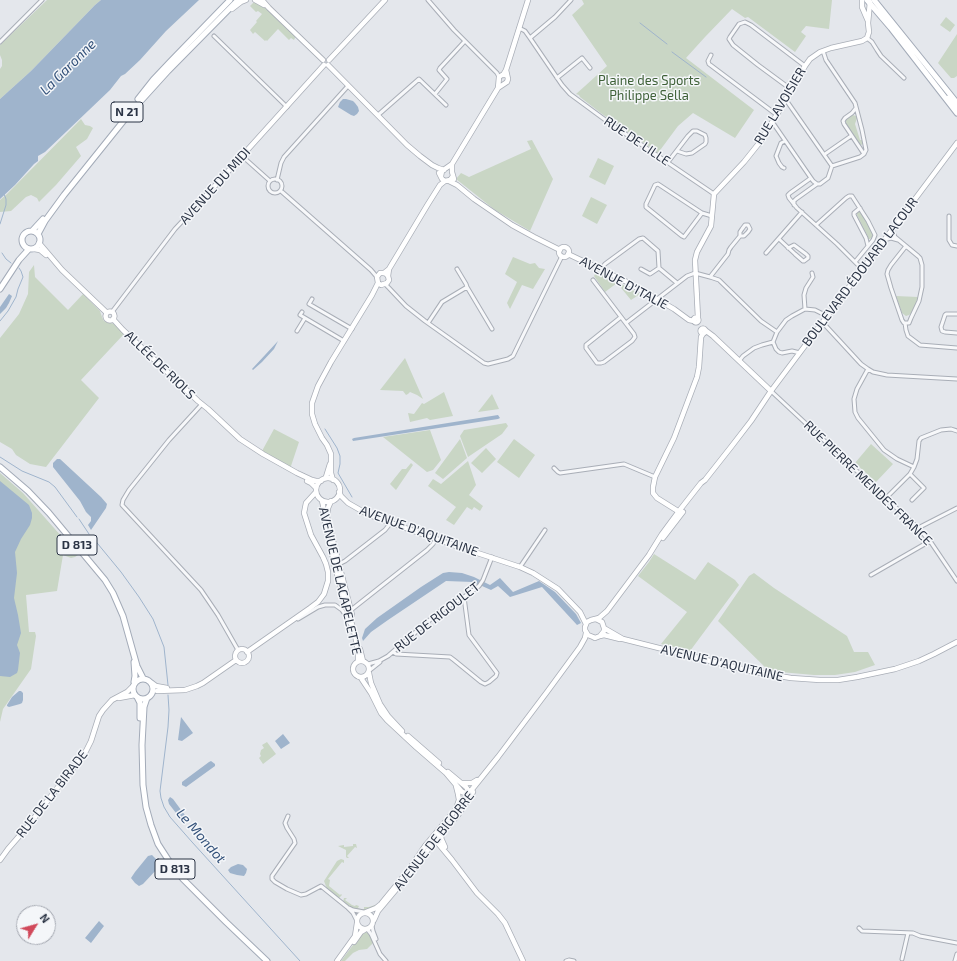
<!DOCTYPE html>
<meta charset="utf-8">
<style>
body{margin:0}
#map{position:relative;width:957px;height:961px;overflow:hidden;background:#e4e7ec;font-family:"Exo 2",sans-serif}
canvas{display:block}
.north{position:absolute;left:16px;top:905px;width:40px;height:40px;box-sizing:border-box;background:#f4f6f9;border:1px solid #a4a8b1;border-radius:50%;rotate:53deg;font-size:11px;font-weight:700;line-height:16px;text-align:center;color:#2b3445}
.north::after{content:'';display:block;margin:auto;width:14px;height:18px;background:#d1495b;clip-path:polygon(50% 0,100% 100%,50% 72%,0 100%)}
</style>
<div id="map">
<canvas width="957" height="961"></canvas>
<div class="north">N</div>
</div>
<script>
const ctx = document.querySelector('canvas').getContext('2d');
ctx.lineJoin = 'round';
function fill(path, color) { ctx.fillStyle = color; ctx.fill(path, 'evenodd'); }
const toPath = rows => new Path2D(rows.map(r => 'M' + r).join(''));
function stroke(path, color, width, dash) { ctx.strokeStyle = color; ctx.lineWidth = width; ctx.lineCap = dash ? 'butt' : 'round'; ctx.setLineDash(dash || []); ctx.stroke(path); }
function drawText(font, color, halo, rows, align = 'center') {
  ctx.font = font + ' "Exo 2",sans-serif'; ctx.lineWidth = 3; ctx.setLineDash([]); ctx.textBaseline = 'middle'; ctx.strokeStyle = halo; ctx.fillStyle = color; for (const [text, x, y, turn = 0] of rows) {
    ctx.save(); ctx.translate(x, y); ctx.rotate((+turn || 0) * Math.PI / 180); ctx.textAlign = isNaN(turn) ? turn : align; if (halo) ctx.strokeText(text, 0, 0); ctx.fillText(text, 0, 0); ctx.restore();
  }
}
fill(toPath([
 [47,0,101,0,95,5,31,71,0,99,0,69,2,66,2,60,0,55,0,45],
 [582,0,832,0,829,29,806,26,801,32,806,36,795,52,748,17,745,18,732,9,705,37,686,58,754,110,735,138,693,113,678,126,658,153,618,125,615,121,611,120,602,114,580,97,579,95,576,94,585,86,607,66,572,15,584,4],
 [254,2,259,3,271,12,296,36,294,40,291,38,289,40,278,29,267,41,266,40,265,41,255,32,253,34,250,30,257,22,256,21,262,14,258,11,256,12,250,6],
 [946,17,955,25,950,32,940,25],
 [957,34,957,76,954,78,951,78,938,63],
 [851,115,853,115,856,116,857,118,855,124,860,140,862,140,863,141,863,144,861,145,859,144,846,124,846,120],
 [81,119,85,125,90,126,93,128,87,139,76,147,81,156,56,185,39,202,37,198,31,195,26,197,11,211,0,212,0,200,7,194],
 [532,140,553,179,530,231,495,210,456,179,461,173,469,177,531,149,527,141],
 [598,158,614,166,605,185,589,177],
 [591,197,607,205,597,224,582,216],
 [858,211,860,211,862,213,872,231,872,237,870,239,868,239,868,237,857,215,857,212],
 [513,257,530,264,535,263,539,268,545,269,533,289,522,285,510,309,507,303,517,282,505,274],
 [34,265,35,277,68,310,83,294,100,311,102,317,104,321,114,324,124,334,81,380,99,398,46,467,30,464,16,455,12,449,0,442,0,338,19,314,28,294,29,272],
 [596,272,616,281,640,294,631,300,617,283,605,292,594,276],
 [896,296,918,297,913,312,909,315,906,316,902,313],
 [405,358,423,399,417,395,410,392,408,394,406,395,403,391,380,390],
 [444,392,453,416,430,420,427,418,410,422,408,413,414,414,422,403,424,404],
 [492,394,499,409,478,412],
 [506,423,508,426,502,434,468,457,460,436,464,430],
 [274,429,299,442,291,466,289,466,262,451],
 [430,430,441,460,433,470,427,472,383,437],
 [460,439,467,458,443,479,435,473],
 [514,439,535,455,519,478,497,462],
 [871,444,893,464,876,482,855,463],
 [486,448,496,459,482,473,471,463],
 [468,461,476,485,469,495,483,506,480,511,474,507,472,510,467,507,454,525,446,520,456,507,428,486,433,479,441,484],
 [411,463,413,465,396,490,390,484,402,469,406,469],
 [0,473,23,493,78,555,75,557,71,558,63,555,57,591,26,595,29,632,35,632,36,636,31,669,3,709,0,722],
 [654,554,695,580,708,562,735,580,739,585,690,651,661,644,687,612,638,576,649,562],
 [754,573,774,588,847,636,854,652,868,652,875,665,855,672,835,675,814,675,769,671,718,621,749,576],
 [267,742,276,754,263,764,259,758,261,756,260,754,261,750,264,748,262,745],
 [353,844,356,844,357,848,355,847,347,856,349,858,347,858,346,857,346,850,338,846,344,845,344,847,353,846],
 [341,859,344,860,344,863,342,862,328,879,330,880,329,886,340,895,341,894,342,895,339,898,327,889,324,881,337,861],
 [344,898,347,898,345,900,352,905,355,906,356,905,359,906,358,908,361,909,364,909,364,907,369,907,378,904,375,907,365,910,359,910,351,907,343,902],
 [364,932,366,932,370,934,373,943,367,949,359,950,353,953,345,961,341,961,362,933]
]), '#c9d6c5');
fill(toPath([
 [101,0,199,0,166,31,140,60,125,74,121,76,110,90,45,152,38,156,38,161,34,164,15,185,0,199,0,99,31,71,95,5],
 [343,99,346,99,353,101,355,103,358,107,359,111,357,114,354,116,351,115,338,107,340,102],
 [9,294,12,296,9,303,6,308,0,314,0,307],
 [278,341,274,349,262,362,253,370,252,369],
 [498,415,500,418,498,419,353,441,352,439,354,438],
 [57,459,60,459,101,497,107,504,106,508,91,530,88,525,91,521,91,517,86,512,80,501,53,467,53,463],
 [0,481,29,505,32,513,32,518,30,525,21,539,15,552,17,573,14,598,18,615,21,633,17,645,20,653,18,670,17,673,10,677,0,676],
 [449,572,462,573,474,577,490,585,500,578,513,592,539,581,555,592,576,614,581,623,577,625,542,587,510,597,498,586,491,590,473,582,446,581,388,620,371,632,363,641,362,638,365,629,377,618,421,587,443,573],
 [19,691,21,691,23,693,23,700,22,703,20,704,9,707,7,706,7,705,12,697],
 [181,717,193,733,182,741,178,740],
 [283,734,290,743,281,749,275,741],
 [211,761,215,764,215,766,186,787,182,785,182,782,209,762],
 [170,797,173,799,187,818,187,822,186,823,183,822,169,804,168,800],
 [152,855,157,860,160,865,158,868,143,884,139,886,135,883,131,878,135,872,148,856],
 [238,864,243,865,247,869,246,873,244,876,237,875,230,873,228,870,231,867],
 [99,921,104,926,91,943,85,938]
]), '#9fb4cc');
stroke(toPath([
 [640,23,667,44],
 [672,52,706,77],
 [0,224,6,205,6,199,4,194],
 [2,253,6,259,11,263],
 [0,321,8,311,16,297,18,289,23,277,21,271,19,268],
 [325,429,337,448,340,456,340,464,338,473,352,497],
 [0,457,22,471,49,482,55,487,77,517],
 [79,519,89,534],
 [93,538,121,572,139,597,153,619,164,647,168,685],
 [168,695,169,710,168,727,160,791,161,798,164,807,170,817,192,842,300,961]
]), '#9fb4cc', 1);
const street = toPath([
 [428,0,454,30,497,73,499,77],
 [519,28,525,31,530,38,562,85,570,94,608,122,714,194],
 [214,36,287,107],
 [530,38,555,17,571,0],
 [867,38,872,42,877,50,881,56,904,78],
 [0,42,42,0],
 [823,51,826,60,855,103,862,130,866,150,864,154,860,157,832,166],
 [711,55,708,61,709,64,777,115],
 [557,78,582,58,590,68],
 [792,90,758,65,733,45,729,39,730,37,739,24,745,22,751,25,805,66],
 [435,94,447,79,439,70,440,68,465,41],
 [786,100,832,166,828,178,820,184,817,184,796,199,794,201,794,205],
 [856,108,852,113,845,118,843,121,844,124,864,154],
 [378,115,419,79,446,105],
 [773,123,813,181,817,184],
 [825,154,851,136],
 [242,156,270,181],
 [668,162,688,136,693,131,697,131,705,135,706,138,706,142,705,144,692,153,686,154,677,151],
 [784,168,782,167,779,163,776,156,781,143,785,141],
 [811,178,790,193,788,195,789,198,797,208,837,244,862,269],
 '268 186a7 7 0 1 1 14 0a7 7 0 1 1-14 0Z',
 [277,180,281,163,284,157,348,86],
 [281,191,371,270,377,277],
 [860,208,854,213,854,215,866,238,868,246],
 [702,213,684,237,682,236,646,207,646,204,655,185,658,184,702,213,712,216],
 [949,216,949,240,952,245,957,246],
 [816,225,846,198,849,196,852,196,868,221,875,235,873,240,855,262],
 [892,230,895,237,918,256,920,258,922,265,922,287,919,301,911,318,909,323,904,323,902,320,891,288,887,274,888,270,891,265,906,246],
 [779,239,795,254,803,261,804,261,808,258,808,256,806,254,794,245,788,248],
 [884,240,891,238,898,240],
 [766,253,802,212],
 [457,269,466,284,467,287],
 [601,269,605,264,639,239,643,238,658,251,659,268,677,283],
 [641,269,650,274,659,268],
 [710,277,728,254,729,250,731,247,740,236,744,236,748,232,750,229,748,225,745,225,742,229,740,232,740,236],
 [593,280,634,334,635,337,632,341,604,362,601,363,597,363,586,348,586,345,621,317],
 [385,284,389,288,406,306,425,321,484,363,488,364,508,359,513,356,562,256],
 [312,299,309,304,352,329],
 [805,309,804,295,806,288,813,277,812,273],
 [112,312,175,229,204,198],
 [302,312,300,315,344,341],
 [957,314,946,314,945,315,941,327,942,331,945,332,957,333],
 [428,323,442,302,467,287,492,329],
 [626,323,687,276,695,273,710,277,719,280,761,321,777,332],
 [822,323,825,325,861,364,868,369,873,372,887,375,957,379],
 [905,323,906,330,908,336,920,345,957,348],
 [297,331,305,318],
 [800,353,792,351,782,353,779,352,776,349,773,342,777,332,786,320,792,316,805,309,815,310,827,316],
 [739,361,743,356,754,348,762,345,773,342],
 [868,369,857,389,854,399,855,412,858,418,884,450,897,459,914,467],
 [771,391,918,528,930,541,957,581],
 [202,404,169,440,129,490,123,500,122,505,201,590,218,615,238,650],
 [554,468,558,472,560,473,624,464,655,477],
 [910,474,924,488,912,500],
 [886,498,910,474,914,467,917,459,919,441,921,438,941,430,951,429,957,431],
 [918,528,957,508],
 [339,564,345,561,385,530,389,525,390,522],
 [520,567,545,530],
 [871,575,930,541],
 [351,610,427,550,433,544,436,538],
 [298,619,318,607,325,605,335,605,342,610,346,616,350,624],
 [393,652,396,654,450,657,454,660,481,682,485,684,489,682,496,676,497,673,469,635,464,597],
 [368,664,379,661,388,656,439,612,464,597,479,586,483,580,492,557],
 [370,670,380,662],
 [288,816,285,823,287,828,294,839,295,843,272,876,272,879,275,882,287,889,301,895,306,894,321,886,347,907,353,913,357,921],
 [349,908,353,910,364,912],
 [372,926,373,931,376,939],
 [859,928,862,931,913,933,920,936,957,943],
 [367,929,371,934,380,954,386,961],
 [902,959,908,933],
 [566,961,569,960,574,961],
 [955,961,957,954]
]);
const secondary = toPath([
 [255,0,264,5],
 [262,0,269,8,323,60],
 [862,0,862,7,868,21],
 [232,9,241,2,246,0],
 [329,60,385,0],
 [328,65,407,145,420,156,432,165,438,168,444,170],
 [503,75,506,70,528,0],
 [498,88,499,77,502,75,505,75],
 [948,98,957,108],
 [452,164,452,172,454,179],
 [439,173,442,179,445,181,450,180,453,176],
 [441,176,442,171,452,164,498,88,507,82,508,79,506,70],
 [449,181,457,185,474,199,512,225,534,237,560,250],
 [204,198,324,65],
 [39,243,45,250,62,270,107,313],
 '559 252a5 5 0 1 1 10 0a5 5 0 1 1-10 0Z',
 [34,249,40,250,46,255],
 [568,254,627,282,674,309,689,320,694,321],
 [384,273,389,269,428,204,440,185,445,181],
 [388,276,385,273,380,273,377,277,378,283,381,285,387,283,389,280,388,276,389,269],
 '105.5 316a4.5 4.5 0 1 1 9 0a4.5 4.5 0 1 1-9 0Z',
 '693.5 320a2.5 2.5 0 1 1 5 0a2.5 2.5 0 1 1-5 0Z',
 [698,318,695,260,697,252,711,226,714,194,744,162,760,142,779,111,805,66,810,59,820,52,831,48,862,41,867,38,869,32,868,23,870,2],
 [113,319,123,330,198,401,208,409,240,439,263,454,297,473,312,480,316,481,321,481],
 '700.5 331a2.5 2.5 0 1 1 5 0a2.5 2.5 0 1 1-5 0Z',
 [705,330,713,336,771,391],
 '316 490a12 12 0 1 1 24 0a12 12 0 1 1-24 0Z',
 [324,479,326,477,330,464],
 [333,480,331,473,331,454,327,445,322,438,315,424,312,414,312,403,318,386,331,362,372,295,378,283],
 [307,481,311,483,316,488],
 [339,492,341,496,348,503,369,515,450,544,520,567,533,573,558,589,580,612,586,624],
 [322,501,323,505,324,516,335,567,355,635,358,650,358,661],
 [331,501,328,508,327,517,352,615],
 [681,513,657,498,653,493,653,487,655,477,674,438,697,377,699,367,701,337,703,334],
 [663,538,683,512],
 [596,619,602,622,604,628,604,631,600,636,595,638,593,637,588,635,585,630,585,627,587,622,591,620,599,618,607,611,649,555,662,534,679,511,701,483,705,480,731,447,751,421,771,391,957,143],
 [604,628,623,639,750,671,791,678,820,680,838,680,857,677,895,669,919,661,934,654,957,642],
 [600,636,604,635,620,639],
 '235 656a7 7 0 1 1 14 0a7 7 0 1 1-14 0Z',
 [360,649,363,661],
 [247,652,310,608,318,602,324,594,328,581,328,572,326,564,323,557,311,535,304,513,306,503,316,492],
 '353 669a8 8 0 1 1 16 0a8 8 0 1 1-16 0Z',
 [369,673,371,683,380,704,388,716,402,731],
 [361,678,371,693,381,713,387,720,416,747,446,773,462,792,465,793,471,793],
 [152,683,156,686,167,688],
 [157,691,185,690,197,686,203,683,236,660],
 [119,698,135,695],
 [408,736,439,763],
 [448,772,466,787,470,793],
 [462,783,472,783,477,780],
 [456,786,458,794,459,800,457,806],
 [443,832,441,838,445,847],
 [436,840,437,842,452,860,477,893,498,914,505,923,523,961],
 [0,860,8,849,28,826,86,751,91,741,99,716,103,710,112,700,127,692,133,686],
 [409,875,437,838,458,815,473,792],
 [366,912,376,908,381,904,408,871,425,846,457,808,498,757,547,692,580,647,585,638,586,633],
 '357 921a8 8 0 1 1 16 0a8 8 0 1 1-16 0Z',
 [374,920,378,911,404,880],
 [354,942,361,932,366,929],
 [337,961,355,936,357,923]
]);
const primary = toPath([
 [867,0,891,28,957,113],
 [874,0,957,103],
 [138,99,153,80,170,62,230,0],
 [32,231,43,219],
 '22 240a9 9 0 1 1 18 0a9 9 0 1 1-18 0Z',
 [38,234,45,221,64,195,129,114,168,71,238,0],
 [0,289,19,260,29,249],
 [0,467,28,491,49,513,105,580,113,593,123,616,137,666,143,678],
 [134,662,135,676,134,682],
 '133 689a10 10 0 1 1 20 0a10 10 0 1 1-20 0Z',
 [137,697,140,703,140,718],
 [147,698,144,707,142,745,143,785,146,807,151,825,158,844,169,861,183,879,226,922,267,961]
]);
stroke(street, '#a9aeb7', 5);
stroke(secondary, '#a9aeb7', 6);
stroke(primary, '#a3abb8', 7);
stroke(street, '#f7f8fa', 3);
stroke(secondary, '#fff', 4.5);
stroke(primary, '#fff', 5);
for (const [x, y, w] of [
 [127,112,32],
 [77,545,40],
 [175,869,40]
]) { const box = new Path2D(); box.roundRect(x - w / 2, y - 10, w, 20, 3); ctx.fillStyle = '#f4f6f9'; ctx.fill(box); stroke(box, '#2b3445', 1); }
drawText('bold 12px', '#2b3445', null, [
 ["N 21",127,112],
 ["D 813",77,545],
 ["D 813",175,869]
]);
drawText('13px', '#3f6138', '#f4f6f9', [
 ["Plaine des Sports",649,81],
 ["Philippe Sella",649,96]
]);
drawText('13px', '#2b3445', '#f4f6f9', [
 ["RUE LAVOISIER",780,106,-59],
 ["RUE DE LILLE",637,141,34],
 ["AVENUE DU MIDI",215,186,-48],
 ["BOULEVARD ÉDOUARD LACOUR",860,272,-53],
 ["AVENUE D'ITALIE",624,283,28],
 ["ALLÉE DE RIOLS",160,365,44],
 ["RUE PIERRE MENDES FRANCE",868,483,44],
 ["AVENUE D'AQUITAINE",419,531,20],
 ["AVENUE DE LACAPELETTE",340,581,77],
 ["RUE DE RIGOULET",437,617,-38],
 ["AVENUE D'AQUITAINE",722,663,13],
 ["RUE DE LA BIRADE",52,794,-52],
 ["AVENUE DE BIGORRE",434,841,-52]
]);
drawText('italic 14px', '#34527a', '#f4f6f9', [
 ["La Garonne",68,67,-45],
 ["Le Mondot",201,836,49]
]);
</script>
